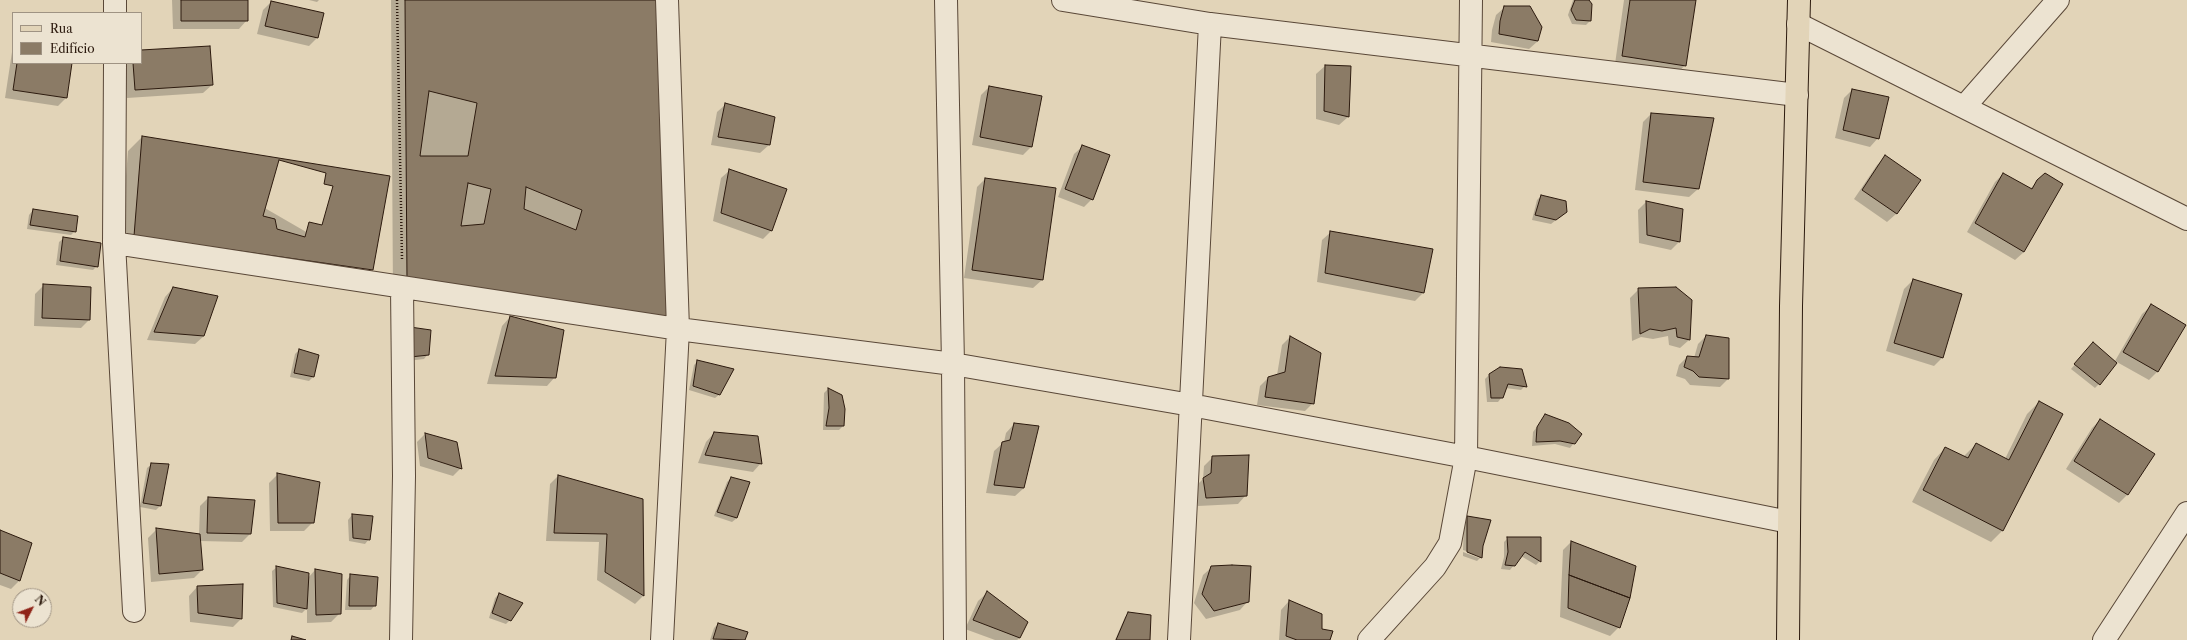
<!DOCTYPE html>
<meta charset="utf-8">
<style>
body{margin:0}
#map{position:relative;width:2187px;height:640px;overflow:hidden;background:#e2d4b8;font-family:"Libre Caslon Text",serif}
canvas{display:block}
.legend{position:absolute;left:12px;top:12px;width:130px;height:52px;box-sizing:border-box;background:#ece3d1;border:1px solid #9f9383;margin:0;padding:5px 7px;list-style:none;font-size:12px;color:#2c1a0e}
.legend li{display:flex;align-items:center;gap:8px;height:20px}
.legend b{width:20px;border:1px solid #9f9383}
.north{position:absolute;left:12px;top:588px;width:40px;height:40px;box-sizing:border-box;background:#ece3d1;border:1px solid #9f9383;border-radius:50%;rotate:48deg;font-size:11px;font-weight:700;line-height:16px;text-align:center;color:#2c1a0e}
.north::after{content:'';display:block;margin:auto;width:14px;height:18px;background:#8f2418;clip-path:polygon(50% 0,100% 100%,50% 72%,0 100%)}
</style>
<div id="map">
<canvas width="2187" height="640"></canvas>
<ul class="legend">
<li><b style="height:5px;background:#e2d4b8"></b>Rua</li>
<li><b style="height:11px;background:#8b7b66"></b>Edifício</li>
</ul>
<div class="north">N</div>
</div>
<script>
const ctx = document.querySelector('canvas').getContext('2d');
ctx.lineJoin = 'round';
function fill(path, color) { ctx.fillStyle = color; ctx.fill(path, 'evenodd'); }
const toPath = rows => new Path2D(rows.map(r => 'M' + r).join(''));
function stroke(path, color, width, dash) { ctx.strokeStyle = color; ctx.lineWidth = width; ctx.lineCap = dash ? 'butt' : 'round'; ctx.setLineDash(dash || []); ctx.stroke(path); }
fill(toPath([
 [172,0,247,0,247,20,239,29,173,29],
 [309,0,319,0,317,2],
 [391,0,657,0,667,322,652,337,393,295],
 [1573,0,1588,0,1590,21,1586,25,1572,24,1568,15],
 [1624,0,1695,0,1685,65,1677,74,1615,64],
 [271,2,323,14,317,38,309,46,257,34,263,10],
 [1505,7,1538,41,1529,49,1491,42,1492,30,1496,15],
 [141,51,212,85,203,93,127,98,124,63,141,63],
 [12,52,13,63,71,63,66,98,58,106,5,98],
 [1325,66,1350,67,1348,117,1339,125,1316,119,1316,74],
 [989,87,1031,147,1023,155,972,145,981,95],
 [1852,90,1878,138,1870,147,1835,138,1844,98],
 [726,104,774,118,769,145,760,153,711,145,717,112],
 [1651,114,1698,189,1689,197,1635,190,1643,122],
 [142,137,372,270,358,284,120,250,128,151],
 [1083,146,1092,199,1084,207,1058,197,1074,154],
 [1886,157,1919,180,1896,214,1887,222,1854,199,1877,165],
 [730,170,786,189,771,231,763,239,713,221,721,178],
 [2003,174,2030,189,2038,181,2024,252,2015,260,1967,232,1995,182],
 [985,179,1055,189,1042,280,1033,288,964,278,977,187],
 [1541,196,1561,216,1551,224,1532,220,1537,200],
 [1646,202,1679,242,1671,250,1639,243,1638,210],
 [33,210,75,231,71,235,27,229,29,215],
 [1331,232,1423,293,1415,301,1317,282,1322,240],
 [64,238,97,266,93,270,56,265,59,242],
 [1913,280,1942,358,1934,366,1886,351,1904,289],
 [44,285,90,287,89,320,81,328,34,326,35,294],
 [173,288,204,336,195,344,147,340,165,297],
 [1639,289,1691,300,1689,340,1680,348,1669,345,1668,336,1653,339,1641,337,1632,341,1630,298],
 [2151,306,2184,325,2157,372,2149,380,2115,361,2142,314],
 [510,317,555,377,547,386,487,384,502,326],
 [411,328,428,354,424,359,407,361],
 [1706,336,1728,379,1720,387,1690,385,1685,379,1676,376,1679,365,1687,357,1694,358,1698,344],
 [1290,337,1320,354,1313,403,1305,411,1257,405,1260,386,1268,378,1277,375,1282,345],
 [2089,348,2099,384,2095,388,2071,369],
 [299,350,313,377,309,381,290,377,295,354],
 [698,361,720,394,715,398,689,390,694,365],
 [1489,375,1525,386,1521,390,1505,388,1502,397,1498,402,1487,402,1485,379],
 [828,389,843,426,839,430,823,430,824,393],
 [2039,402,2002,531,1991,542,1912,502,1934,460,1945,448,1963,457,1976,444,2005,459,2027,414],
 [1546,415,1574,443,1570,448,1555,444,1532,446,1533,432],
 [2100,420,2153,454,2127,495,2119,503,2066,469,2092,428],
 [1014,424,1024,488,1015,496,986,493,994,451,1004,442,1006,433],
 [714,433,761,463,753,472,698,463,706,442],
 [425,434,456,443,461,468,453,476,420,466,417,442],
 [1213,457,1246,495,1238,504,1198,506,1195,487,1203,479,1204,466],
 [152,464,160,506,156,510,140,507,147,468],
 [278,474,313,522,304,531,270,531,269,483],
 [558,476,642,500,643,596,635,604,597,580,599,542,546,541,550,484],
 [731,478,749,482,737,518,732,522,714,516,727,482],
 [208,498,250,534,242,542,200,541,202,570,194,578,151,582,148,538,156,530,199,535,200,506],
 [352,515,369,539,365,544,349,541,348,520],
 [1468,517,1482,546,1481,557,1477,561,1463,556,1463,552,1479,558,1479,555,1463,550,1464,521],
 [0,531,19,581,11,589,0,585],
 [1508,538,1540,538,1540,561,1536,565,1521,556,1510,570,1501,569,1504,557,1504,542],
 [1571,542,1619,627,1610,636,1560,617,1563,550],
 [277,567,308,578,315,570,340,613,331,622,307,623,307,608,302,613,273,607,272,571],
 [1212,567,1248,601,1240,610,1206,619,1194,603,1203,575],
 [351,575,375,605,371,610,345,610,347,580],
 [197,587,241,619,233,627,190,622,189,596],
 [987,593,1020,638,1017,640,995,640,965,629,978,601],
 [499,594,510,620,506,624,489,618,495,598],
 [1289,601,1321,630,1329,640,1279,640,1281,610],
 [1129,613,1149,640,1115,640,1125,617],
 [718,624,746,633,744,640,710,640,714,628]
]), '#0003');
const building = toPath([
 [181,0,248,0,248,21,181,21,181,0],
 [405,0,658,0,668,323,407,281,405,0],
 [1575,0,1589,0,1592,4,1591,21,1576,20,1571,10,1575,0],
 [1630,0,1696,0,1686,66,1622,56,1630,0],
 [271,1,324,13,318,38,265,26,271,1],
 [1504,6,1530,6,1542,27,1538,41,1499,34,1500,21,1504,6],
 [210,46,213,85,135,90,133,63,141,63,141,50,210,46],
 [17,63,72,63,67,98,13,90,17,63],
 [1325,65,1351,66,1349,117,1324,111,1325,65],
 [989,86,1042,96,1032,147,980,137,989,86],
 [1852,89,1889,97,1879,139,1843,130,1852,89],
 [429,91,477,103,468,156,420,156,429,91],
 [725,103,775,117,770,145,718,137,725,103],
 [1651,113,1714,118,1699,189,1643,182,1651,113],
 [142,136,390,176,373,270,134,236,142,136],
 [1082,145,1110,155,1093,200,1065,189,1082,145],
 [1885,155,1921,180,1897,214,1862,190,1885,155],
 [279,160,326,173,324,184,333,186,322,225,309,222,305,237,277,229,275,219,263,216,279,160],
 [729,169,787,189,772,231,721,213,729,169],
 [2003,173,2032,189,2037,180,2045,173,2063,184,2024,252,1975,223,2003,173],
 [985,178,1056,188,1043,280,972,270,985,178],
 [468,183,491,189,484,224,461,226,468,183],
 [526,187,582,210,576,230,524,209,526,187],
 [1541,195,1566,201,1567,212,1556,220,1535,215,1541,195],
 [1646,201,1683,209,1680,242,1647,235,1646,201],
 [33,209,78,216,76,232,30,225,33,209],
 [1330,231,1433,249,1424,293,1325,273,1330,231],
 [63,237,101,243,98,267,60,261,63,237],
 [1913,279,1962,294,1943,358,1894,343,1913,279],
 [43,284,91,287,90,320,42,318,43,284],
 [173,287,218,296,204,336,154,332,173,287],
 [1676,287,1692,300,1690,340,1677,337,1676,328,1662,331,1650,329,1640,334,1638,288,1676,287],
 [2151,304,2186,325,2158,372,2123,352,2151,304],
 [510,316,564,330,556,378,495,376,510,316],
 [410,327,431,330,429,355,410,357,410,327],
 [1706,335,1729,338,1729,379,1699,377,1693,371,1684,367,1687,356,1699,357,1706,335],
 [1290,336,1321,353,1314,404,1265,397,1268,377,1285,372,1290,336],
 [2093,342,2117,363,2100,385,2074,364,2093,342],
 [299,349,319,355,314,377,294,373,299,349],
 [697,360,734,369,720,395,693,386,697,360],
 [1500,367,1522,369,1527,387,1508,384,1503,398,1491,398,1489,374,1500,367],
 [828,388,842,395,845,409,844,426,826,426,829,408,828,388],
 [2039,401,2063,414,2003,531,1923,490,1945,447,1968,458,1976,443,2009,460,2039,401],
 [1545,414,1569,423,1582,434,1575,444,1560,441,1536,442,1537,427,1545,414],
 [2100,419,2155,454,2128,495,2074,461,2100,419],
 [1014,423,1039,426,1024,488,994,485,1002,442,1010,440,1014,423],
 [714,432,758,436,762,464,705,455,714,432],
 [425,433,457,442,462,469,428,458,425,433],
 [1249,455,1247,496,1206,498,1203,478,1211,473,1212,456,1249,455],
 [151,463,169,464,161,506,143,503,151,463],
 [277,473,320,482,314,523,278,523,277,473],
 [558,475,643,499,644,596,605,572,607,534,554,533,558,475],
 [731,477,750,482,737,518,717,512,731,477],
 [208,497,255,500,251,534,207,533,208,497],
 [352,514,373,516,370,540,353,538,352,514],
 [1467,516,1491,520,1483,546,1482,558,1467,552,1467,516],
 [156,528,200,534,203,570,159,574,156,528],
 [0,530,32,543,20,581,0,573,0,530],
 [1507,537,1541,537,1541,562,1525,552,1515,566,1505,565,1508,552,1507,537],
 [1571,541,1636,566,1630,598,1569,575,1571,541],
 [1232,565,1251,566,1249,602,1214,611,1202,594,1211,566,1232,565],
 [276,566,309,573,307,609,277,603,276,566],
 [315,569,342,574,341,614,316,615,315,569],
 [350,574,378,577,376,606,349,606,350,574],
 [1569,575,1630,598,1620,628,1568,608,1569,575],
 [243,584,242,619,198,613,197,586,243,584],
 [987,591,1028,622,1020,638,973,620,987,591],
 [499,593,523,603,511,621,492,613,499,593],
 [1289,600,1322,614,1322,629,1333,631,1330,640,1297,640,1286,636,1289,600],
 [1128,612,1151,615,1150,640,1116,640,1128,612],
 [718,623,748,632,745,640,713,639,718,623],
 [292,636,306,640,291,640,292,636]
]);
fill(building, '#8b7b66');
stroke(building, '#2c1a0e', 1);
const minor = toPath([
 [946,0,953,364,955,640],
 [1063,0,1210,24,1797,95],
 [115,13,115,0],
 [1798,24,2187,219],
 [115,63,114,243,134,611],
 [1964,107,2058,0],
 [114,243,678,329,953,364,1191,405,1466,457,1789,522],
 [401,640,404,476,402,288],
 [662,640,678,329,667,0],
 [1179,640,1210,24],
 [1369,640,1435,567,1450,543,1466,457,1471,0],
 [2104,640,2187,513]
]);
const major = toPath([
 [1788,640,1791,306,1799,0]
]);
stroke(minor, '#5a4838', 24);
stroke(major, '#2c1a0e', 24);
stroke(toPath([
 [397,0,402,259]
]), '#2c1a0e', 2.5, [1, 2]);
stroke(minor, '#ece3d1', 22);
stroke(major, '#e2d4b8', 22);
</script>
